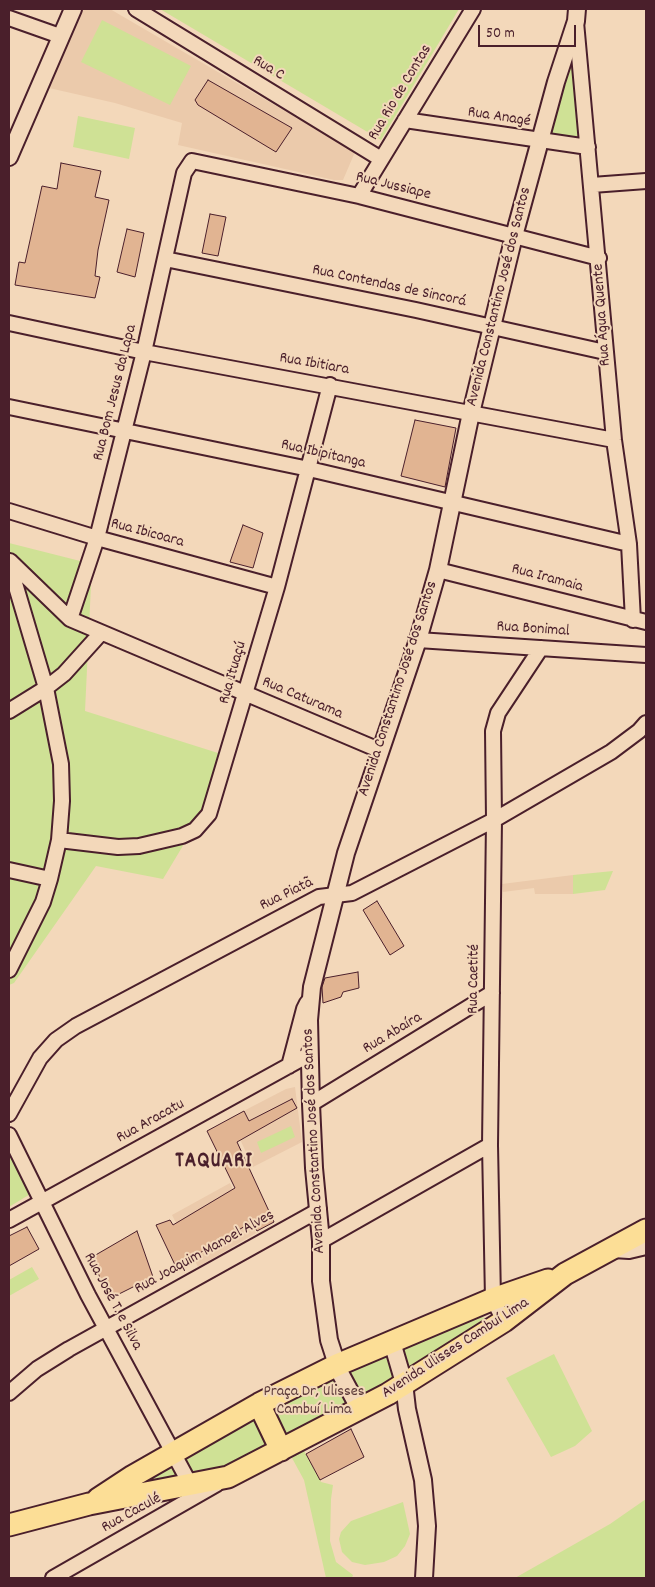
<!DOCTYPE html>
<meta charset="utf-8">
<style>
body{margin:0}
#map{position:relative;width:655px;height:1587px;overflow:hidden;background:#f3d8ba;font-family:Dekko,sans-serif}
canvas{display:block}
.frame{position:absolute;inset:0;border:10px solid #4a1f2b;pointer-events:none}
.scale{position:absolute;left:478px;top:25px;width:98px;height:22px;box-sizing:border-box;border:2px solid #4a1f2b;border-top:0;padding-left:6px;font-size:15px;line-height:18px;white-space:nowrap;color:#4a1f2b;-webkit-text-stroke:4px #f3d8ba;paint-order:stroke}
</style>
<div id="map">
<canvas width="655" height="1587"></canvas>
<div class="frame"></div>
<div class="scale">50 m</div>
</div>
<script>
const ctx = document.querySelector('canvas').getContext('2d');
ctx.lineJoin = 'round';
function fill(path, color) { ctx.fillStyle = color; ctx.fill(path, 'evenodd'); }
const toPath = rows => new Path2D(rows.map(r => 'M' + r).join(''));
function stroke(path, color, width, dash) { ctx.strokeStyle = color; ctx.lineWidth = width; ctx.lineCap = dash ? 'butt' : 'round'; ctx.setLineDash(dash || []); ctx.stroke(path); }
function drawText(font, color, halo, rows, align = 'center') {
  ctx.font = font + ' Dekko,sans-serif'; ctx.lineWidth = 4; ctx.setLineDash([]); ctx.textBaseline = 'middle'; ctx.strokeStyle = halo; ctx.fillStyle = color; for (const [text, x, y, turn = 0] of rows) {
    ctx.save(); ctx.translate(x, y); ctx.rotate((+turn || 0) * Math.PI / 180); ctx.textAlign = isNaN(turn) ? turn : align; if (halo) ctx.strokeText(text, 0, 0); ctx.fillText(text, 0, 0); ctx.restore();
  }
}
fill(toPath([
 [83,9,110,9,355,152,343,180,334,180,178,145,182,123,115,103,49,88],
 [573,875,573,894,535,894,534,888,503,892,502,884],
 [295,1087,302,1142,253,1167,230,1118,286,1089],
 [230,1183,256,1233,198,1267,172,1215]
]), '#ebcaab');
fill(toPath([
 [160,9,459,9,381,140],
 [102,20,191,66,170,105,81,62],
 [571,57,575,78,582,138,548,135],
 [78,116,135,128,129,159,73,147],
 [9,543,92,564,85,711,218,753,205,809,163,879,96,866,14,983,9,985],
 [613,871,605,890,573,894,573,875],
 [291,1126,295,1137,261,1153,257,1142],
 [9,1147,32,1193,9,1207],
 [32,1267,39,1279,9,1296,9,1280],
 [476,1315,485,1318,458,1340,346,1407,232,1469,141,1485,145,1474,307,1385],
 [554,1354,592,1431,575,1446,551,1457,506,1378],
 [303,1449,321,1482,333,1485,331,1499,330,1541,336,1562,353,1575,352,1578,326,1578,304,1480,292,1458,293,1454],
 [646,1499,646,1578,515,1578,610,1524],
 [403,1502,410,1534,405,1546,397,1556,384,1562,365,1565,352,1562,342,1552,339,1539,341,1532,351,1521]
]), '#cfe195');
const building = toPath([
 [208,80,292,128,276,152,198,105,195,100,208,80],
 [61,163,101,171,95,197,109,200,98,250,95,276,100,277,95,298,15,285,19,262,25,263,42,186,57,189,61,163],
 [210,214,226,217,218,256,202,253,210,214],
 [127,229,144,233,135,277,117,272,127,229],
 [415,420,456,428,445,487,401,476,415,420],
 [243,525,263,533,253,568,230,562,243,525],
 [377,901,404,946,390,955,363,910,377,901],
 [358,972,359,988,343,992,341,997,323,1003,322,987,325,978,358,972],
 [292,1099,297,1108,237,1142,274,1222,257,1231,252,1222,176,1267,156,1225,170,1220,173,1225,235,1188,207,1131,244,1111,249,1121,292,1099],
 [27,1227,39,1249,9,1266,9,1236,27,1227],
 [137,1231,153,1277,109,1299,98,1273,95,1275,87,1260,137,1231],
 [351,1429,364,1457,320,1480,306,1454,351,1429]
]);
fill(building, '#e1b492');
stroke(building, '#4a1f2b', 1);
const minor = toPath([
 [136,9,381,159],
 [9,18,60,36],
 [576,22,614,440,629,544,633,620],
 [405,120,588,147],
 [592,185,646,181],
 [359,196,473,9],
 [165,259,416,310,605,352],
 [9,323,144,352,614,440],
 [9,407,309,469,629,544],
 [9,511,97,538,277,587],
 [10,561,70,619,379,750],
 [9,563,46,688,61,764,62,801,59,840,50,879,43,902,9,970],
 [438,570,646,622],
 [70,619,97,538,144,352,184,173,192,161,359,196,599,258],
 [418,640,646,655],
 [9,711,46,688,64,674,101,633],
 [59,840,118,847,139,846,182,836,195,830,209,814,277,587,330,385],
 [9,870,50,879],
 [289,1066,304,1009,307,1003],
 [311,1104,492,993],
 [9,1114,40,1058,56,1040,76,1026,319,897,352,893,494,820,611,752,639,731,646,723],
 [9,1135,88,1295,190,1484],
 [9,1220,310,1054],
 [321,1241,490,1145],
 [504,1321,493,1299,490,1145,494,820,493,731,498,713,541,648],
 [9,1393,37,1369,69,1349,319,1210],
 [53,1578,217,1484]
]);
const tertiary = toPath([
 [9,157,73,9],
 [613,1249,629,1250,646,1246],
 [392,1342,404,1383,407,1409,423,1480,427,1526,424,1578],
 [360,1410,339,1371,329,1340,321,1281,321,1241,314,1168,311,1104,309,1020,312,987,346,853,418,640,438,570,471,413,514,236,556,82,576,21,577,9]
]);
const primary = toPath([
 [259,1404,281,1450],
 [98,1499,133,1476,259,1404,337,1365,493,1299,548,1280],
 [9,1525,89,1504,228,1477,388,1394,504,1321,565,1274,646,1230]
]);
stroke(minor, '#4a1f2b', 18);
stroke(tertiary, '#4a1f2b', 20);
stroke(primary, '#4a1f2b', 25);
stroke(minor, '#f3d8ba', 14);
stroke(tertiary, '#f3d8ba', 16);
stroke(primary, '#fcde96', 21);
drawText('16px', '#4a1f2b', '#f3d8ba', [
 ["Rua C",268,69,31],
 ["Rua Rio de Contas",401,93,-59],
 ["Rua Anagé",499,118,9],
 ["Rua Jussiape",393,187,14],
 ["Rua Contendas de Sincorá",389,287,12],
 ["Avenida Constantino José dos Santos",500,297,-76],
 ["Rua Água Quente",603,315,-94],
 ["Rua Ibitiara",314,365,10],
 ["Rua Bom Jesus da Lapa",116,393,-76],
 ["Rua Ibipitanga",323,455,13],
 ["Rua Ibicoara",147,534,15],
 ["Rua Iramaia",547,579,15],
 ["Rua Bonimal",533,630,4],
 ["Rua Ituaçú",234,673,-74],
 ["Avenida Constantino José dos Santos",399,689,-72],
 ["Rua Caturama",302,699,23],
 ["Rua Piatã",287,895,-26],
 ["Rua Caetité",475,979,-89],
 ["Rua Abaíra",393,1034,-31],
 ["Rua Aracatu",151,1122,-29],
 ["Avenida Constantino José dos Santos",315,1141,-93],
 ["Rua Joaquim Manoel Alves",205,1253,-29],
 ["Rua José T. e Silva",112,1302,62],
 ["Avenida Ulisses Cambuí Lima",456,1349,-33],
 ["Rua Caculé",132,1514,-29]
]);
drawText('16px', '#5e3c3b', '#f3d8ba', [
 ["Praça Dr, Ulisses",314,1393],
 ["Cambuí Lima",314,1411]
]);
ctx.letterSpacing = '1px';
drawText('bold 21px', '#4a1f2b', '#f3d8ba', [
 ["TAQUARI",214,1163]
]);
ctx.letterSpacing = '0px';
</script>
